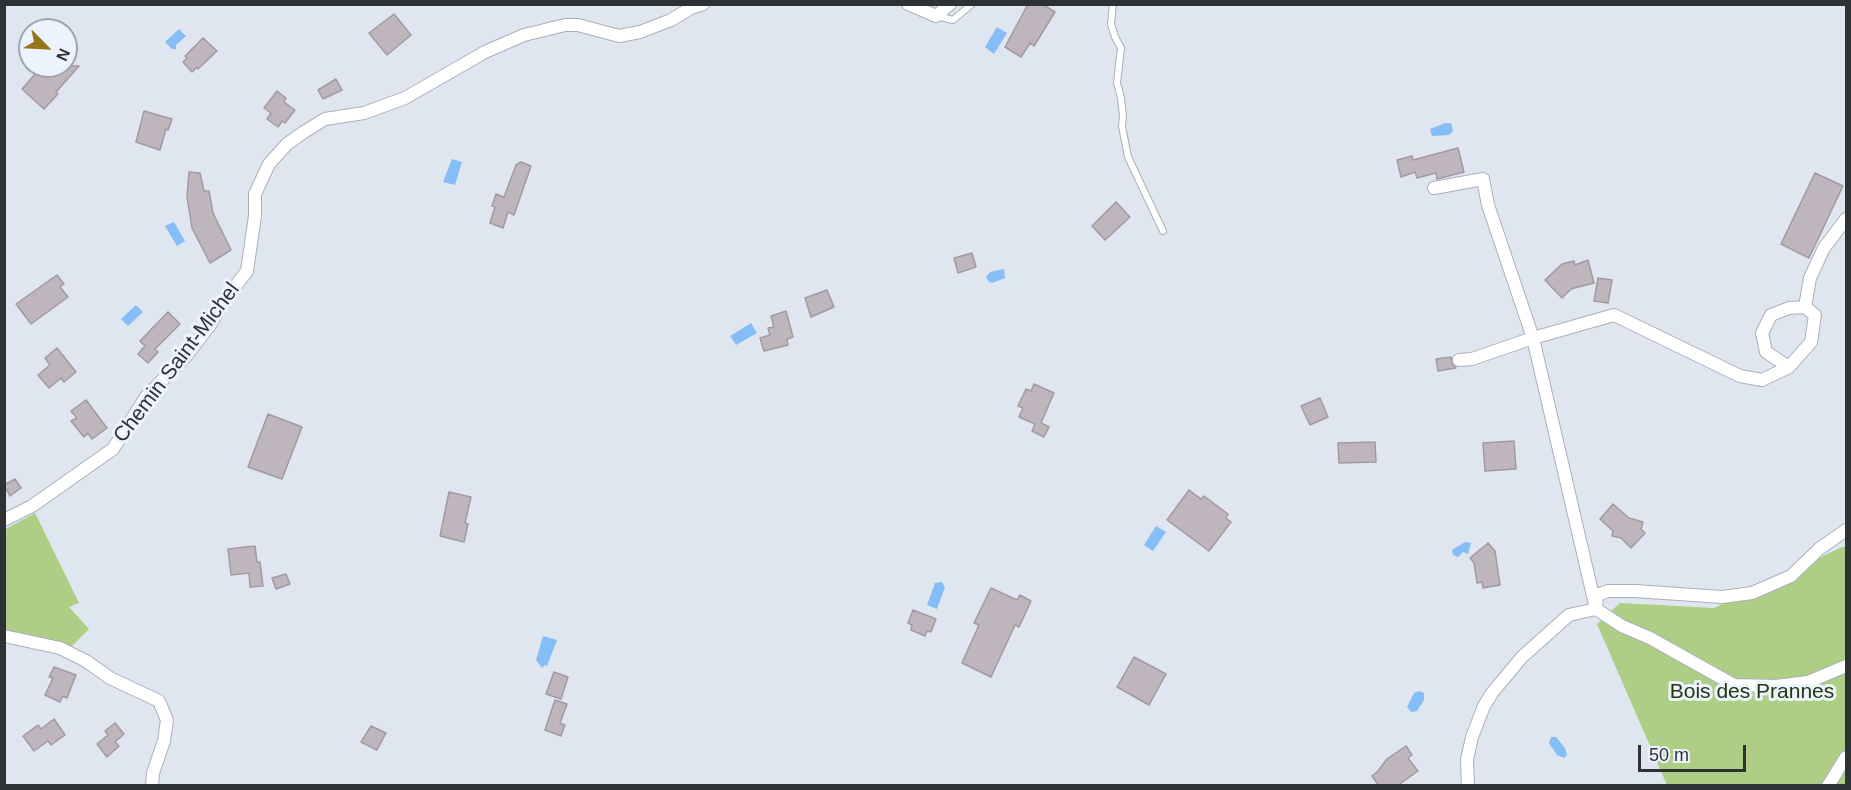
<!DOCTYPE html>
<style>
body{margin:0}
#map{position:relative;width:1851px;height:790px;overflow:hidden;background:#dfe6f0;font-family:Helvetica,sans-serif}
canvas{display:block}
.frame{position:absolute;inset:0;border:6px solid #2f3235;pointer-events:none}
.north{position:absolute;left:18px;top:18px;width:60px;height:60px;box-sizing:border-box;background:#ecf3fd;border:2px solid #a0a6ad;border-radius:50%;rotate:114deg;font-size:16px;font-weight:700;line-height:24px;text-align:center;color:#2f3235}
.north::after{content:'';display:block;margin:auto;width:21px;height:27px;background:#96751d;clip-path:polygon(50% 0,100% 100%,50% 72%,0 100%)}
.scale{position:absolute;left:1638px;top:745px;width:108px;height:27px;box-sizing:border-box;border:3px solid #2f3235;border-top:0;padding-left:8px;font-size:18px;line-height:21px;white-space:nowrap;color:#2f3235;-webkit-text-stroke:4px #ecf3fd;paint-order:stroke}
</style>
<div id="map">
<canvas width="1851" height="790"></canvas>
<div class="frame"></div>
<div class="north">N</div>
<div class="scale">50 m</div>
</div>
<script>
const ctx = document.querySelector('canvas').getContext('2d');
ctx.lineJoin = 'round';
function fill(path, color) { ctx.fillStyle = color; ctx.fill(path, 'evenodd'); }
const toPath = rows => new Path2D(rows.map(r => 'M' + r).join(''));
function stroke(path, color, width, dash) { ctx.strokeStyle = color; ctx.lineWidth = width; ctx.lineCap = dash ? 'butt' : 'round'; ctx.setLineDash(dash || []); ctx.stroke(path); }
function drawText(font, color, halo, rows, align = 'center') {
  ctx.font = font + ' Helvetica,sans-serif'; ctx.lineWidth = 6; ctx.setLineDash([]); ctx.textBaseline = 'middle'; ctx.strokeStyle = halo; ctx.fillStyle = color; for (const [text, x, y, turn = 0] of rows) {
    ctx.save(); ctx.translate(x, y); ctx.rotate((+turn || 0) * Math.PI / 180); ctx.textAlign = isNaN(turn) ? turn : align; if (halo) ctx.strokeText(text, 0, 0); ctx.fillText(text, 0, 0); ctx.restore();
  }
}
fill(toPath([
 [35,513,79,603,69,607,89,629,70,648,27,635,5,630,4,530],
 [1842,547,1846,547,1846,785,1667,785,1597,624,1620,603,1714,608]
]), '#adce84');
fill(toPath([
 [997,27,1007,33,994,54,985,47],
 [179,29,186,36,176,45,176,49,172,49,165,42],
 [1445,123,1451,123,1453,131,1449,135,1432,136,1430,129],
 [452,159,462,162,455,185,443,182],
 [174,222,185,241,177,246,165,226],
 [1004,269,1005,278,992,283,989,282,986,277,990,272],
 [136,305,143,312,128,326,121,319],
 [751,323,757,333,736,345,730,336],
 [1156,526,1166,532,1153,551,1144,545],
 [1465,542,1471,543,1468,554,1463,552,1458,557,1453,555,1452,550],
 [942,582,945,587,937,609,927,605,935,583],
 [543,636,557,640,547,666,545,665,542,668,536,660],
 [1419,691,1424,693,1424,700,1417,711,1411,712,1407,707,1414,693],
 [1551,737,1556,737,1565,748,1567,755,1564,758,1557,755,1549,743]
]), '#85bef7');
const building = toPath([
 [1028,4,1042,4,1055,12,1034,46,1030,43,1021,57,1005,47,1028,4],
 [394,14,411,35,387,55,369,33,394,14],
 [203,38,217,51,198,69,197,67,192,72,183,62,187,58,185,56,203,38],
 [46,66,79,66,56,92,58,94,44,109,22,89,36,73,38,75,46,66],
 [336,79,342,90,323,99,318,90,336,79],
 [277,91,286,98,284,102,295,110,285,123,282,121,278,127,267,119,271,113,264,108,277,91],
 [144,111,172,119,168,130,166,129,160,150,136,142,144,111],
 [1458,148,1464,172,1437,179,1436,173,1417,178,1415,172,1401,177,1397,160,1412,156,1413,160,1458,148],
 [521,162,531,166,514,215,508,212,503,228,490,223,495,207,492,206,496,194,504,197,516,165,521,162],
 [189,172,200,173,204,191,209,191,213,213,231,250,210,263,192,228,187,197,189,172],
 [1815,173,1843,186,1809,258,1781,244,1815,173],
 [1116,202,1130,217,1105,240,1092,226,1116,202],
 [972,253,976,267,958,273,954,258,972,253],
 [1588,260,1594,283,1571,289,1562,298,1545,280,1562,264,1574,261,1575,265,1588,260],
 [57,275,64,284,60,287,68,297,31,324,16,304,57,275],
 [1598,278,1612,280,1608,303,1594,301,1598,278],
 [827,290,834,307,811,317,805,298,827,290],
 [786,311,793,337,787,339,788,345,764,351,760,338,770,335,768,328,774,327,771,316,786,311],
 [168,312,180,324,155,349,158,352,148,363,138,354,145,346,140,341,168,312],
 [57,348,76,372,64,382,61,378,49,388,38,375,50,365,45,358,57,348],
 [1451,357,1452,364,1456,368,1438,371,1436,359,1451,357],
 [1034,384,1054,393,1041,423,1049,427,1044,437,1032,431,1035,424,1019,417,1023,408,1018,406,1026,389,1031,391,1034,384],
 [1320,398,1328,417,1310,425,1301,406,1320,398],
 [86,400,107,428,92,439,88,433,84,437,71,421,77,418,71,411,86,400],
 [268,414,302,427,282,479,248,467,268,414],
 [1514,441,1516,469,1485,471,1483,443,1514,441],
 [1375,442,1376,462,1339,463,1338,443,1375,442],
 [15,479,21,488,10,496,4,485,15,479],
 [1189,490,1201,499,1204,496,1228,514,1226,518,1231,522,1209,551,1167,520,1189,490],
 [449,492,471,497,465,523,468,524,464,542,440,536,449,492],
 [1613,504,1629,518,1643,522,1641,529,1645,533,1631,548,1621,538,1612,536,1613,531,1600,519,1613,504],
 [1488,543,1495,551,1500,585,1483,588,1482,582,1477,583,1474,563,1470,558,1488,543],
 [255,546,257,562,260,562,263,586,250,587,249,573,231,575,228,549,255,546],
 [286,574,290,584,276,589,272,578,286,574],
 [991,588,1017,600,1020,595,1031,601,1019,627,1015,625,991,677,962,663,979,625,974,623,991,588],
 [913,610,936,619,931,632,927,631,925,636,911,630,912,625,908,623,913,610],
 [1134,657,1166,674,1149,705,1117,687,1134,657],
 [54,667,76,675,67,698,63,696,60,702,45,695,53,678,49,677,54,667],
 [554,672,568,677,561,699,546,694,554,672],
 [555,700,567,704,560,723,565,725,561,736,545,730,555,700],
 [54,719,65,735,51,745,48,741,34,751,23,736,38,725,41,729,54,719],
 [115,723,124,734,115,742,119,746,107,757,97,744,108,735,105,731,115,723],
 [371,726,386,733,377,750,361,742,371,726],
 [1406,746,1412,755,1408,758,1418,771,1397,786,1379,786,1372,776,1378,771,1387,759,1406,746]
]);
fill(building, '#beb5bd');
stroke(building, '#a299a1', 1.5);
const lane = toPath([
 [1113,4,1111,24,1115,37,1121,48,1117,83,1121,98,1123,116,1122,126,1128,157,1163,231],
 [937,16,953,20,972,4]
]);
const street = toPath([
 [908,4,936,16,950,4],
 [1434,188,1483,179,1488,205,1533,338,1472,359,1459,360],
 [1805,307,1810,278,1824,248,1846,219],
 [1789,367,1766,352,1762,333,1771,315,1789,308,1805,307,1815,315,1811,342,1789,367,1762,380,1740,376,1614,315,1533,338,1596,609,1622,626,1650,638,1734,685,1776,686,1808,682,1846,666],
 [4,520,32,506,113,449,146,397,186,356,210,325,225,300,247,271,255,216,255,194,269,164,287,144,304,132,325,119,364,113,405,98,485,52,524,35,565,25,578,25,619,36,640,32,671,20,691,8,703,4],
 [4,636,60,648,86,661,110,678,159,701,167,720,164,741,153,773,152,786],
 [1468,786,1467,760,1472,737,1484,706,1492,693,1522,657,1569,615,1596,609,1597,595,1608,591,1635,591,1722,597,1752,593,1791,576,1819,549,1846,530],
 [1828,786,1846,757]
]);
stroke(lane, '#a9b0b9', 8);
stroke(street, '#a9b0b9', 14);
stroke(lane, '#fff', 6);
stroke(street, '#fff', 12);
drawText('21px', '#2f3235', '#ecf3fd', [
 ["Chemin Saint-Michel",177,363,-53]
]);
drawText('21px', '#273611', '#ecf3fd', [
 ["Bois des Prannes",1752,692]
]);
</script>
